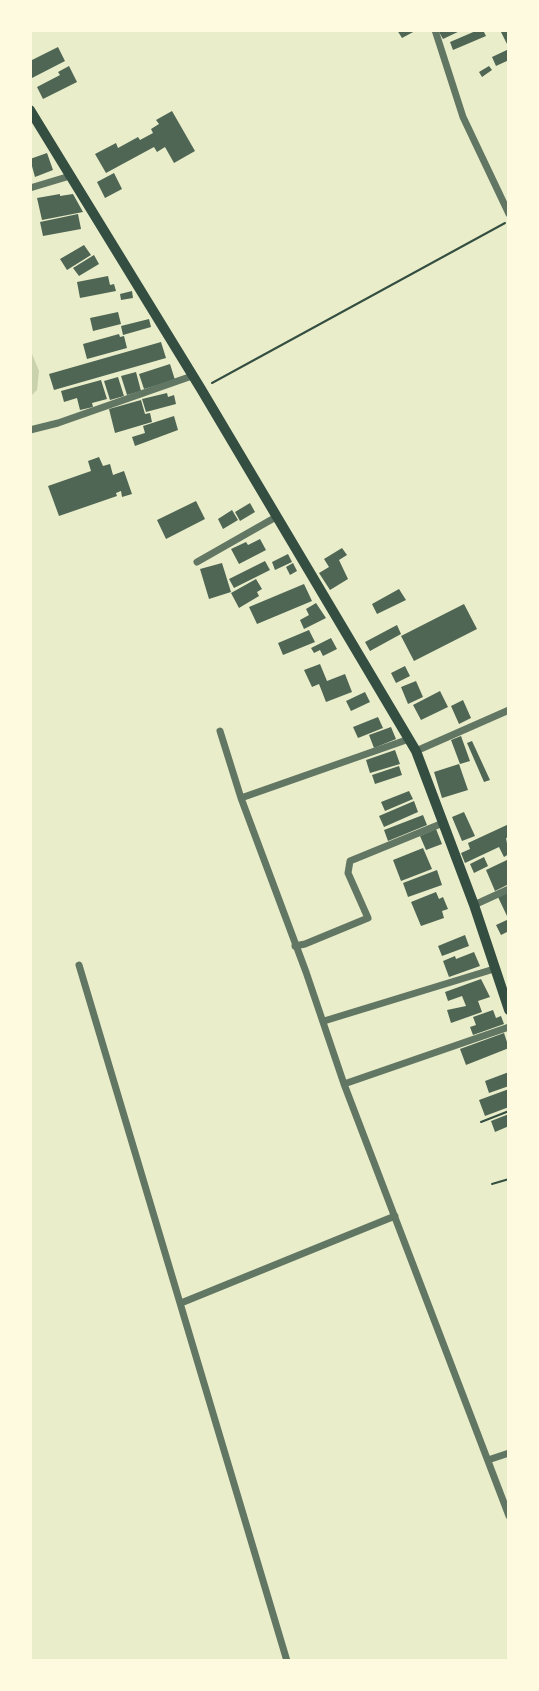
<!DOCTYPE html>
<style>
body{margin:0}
#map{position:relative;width:539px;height:1691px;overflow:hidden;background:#e9edc9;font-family:Karla,sans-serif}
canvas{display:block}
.frame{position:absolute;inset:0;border:32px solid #fefae0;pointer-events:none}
</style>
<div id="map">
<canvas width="539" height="1691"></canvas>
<div class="frame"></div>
</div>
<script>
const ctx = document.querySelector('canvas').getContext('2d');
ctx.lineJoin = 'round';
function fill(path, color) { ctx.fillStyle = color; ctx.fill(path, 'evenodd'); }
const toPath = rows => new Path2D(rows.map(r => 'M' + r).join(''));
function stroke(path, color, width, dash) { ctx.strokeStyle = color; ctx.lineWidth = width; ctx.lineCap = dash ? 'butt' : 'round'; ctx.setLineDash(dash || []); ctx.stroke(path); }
fill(toPath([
 [30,349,39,371,37,390,30,397]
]), '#cad2ad');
fill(toPath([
 [397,30,417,30,402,38],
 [444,30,462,30,443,39,439,32],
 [478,30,483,30,486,36,453,50,450,42],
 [506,30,509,30,509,43,507,44,501,32],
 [58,47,65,61,32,78,30,61],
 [509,49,509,60,496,66,492,57],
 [69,66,77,82,43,99,37,87,60,75,58,72],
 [489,66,492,70,482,77,479,72],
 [172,111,195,151,174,163,165,147,157,152,154,147,106,173,95,154,116,143,118,148,138,137,140,140,153,133,151,129,159,124,156,120],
 [47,153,53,170,35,177,30,159],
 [114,173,122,189,105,198,97,182],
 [60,194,60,196,73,194,83,212,42,220,37,198],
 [78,214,81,229,43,236,40,222],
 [84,245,91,255,67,270,60,259],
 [94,255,99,264,79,276,73,268],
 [108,276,110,285,114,284,116,291,80,298,77,282],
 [132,291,133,298,121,300,120,294],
 [118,312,121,324,93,331,90,318],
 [149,319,151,327,123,335,121,326],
 [119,334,120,337,124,336,127,348,87,359,83,344],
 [161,342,166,358,54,390,49,374],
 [170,364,175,380,144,389,139,374],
 [136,372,141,391,127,395,121,376],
 [118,377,124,396,110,400,104,381],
 [101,380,107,399,92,403,93,407,80,410,77,398,64,402,61,391],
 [167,393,168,397,174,395,176,404,146,412,142,399],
 [141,400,145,414,150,413,152,422,115,433,109,409],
 [174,416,178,430,135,446,132,437,145,433,143,426],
 [99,457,103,466,110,464,113,475,124,471,132,494,122,497,121,491,116,493,117,496,59,516,48,486,91,471,88,461],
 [196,501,205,519,166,539,157,520],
 [250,503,255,512,240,521,235,512],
 [232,510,238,520,223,529,218,519],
 [260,539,266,550,239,564,231,549,246,542,248,545],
 [342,548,347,555,339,560,348,579,330,590,319,573,329,567,324,559],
 [288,554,292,562,275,570,272,562],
 [265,561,270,570,234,588,229,579],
 [222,563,231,592,209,599,200,569],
 [293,563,297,571,290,575,286,567],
 [256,579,262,589,257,592,259,596,239,608,231,593],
 [304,584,312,601,257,624,249,607],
 [399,589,406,600,377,614,372,604],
 [316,603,326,618,304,629,300,620,309,615,306,609],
 [464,604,477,629,414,661,401,636],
 [397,625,401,634,370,651,365,642],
 [309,630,315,642,283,655,278,643],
 [331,638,337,649,323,656,320,650,314,653,311,648],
 [320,664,327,681,345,674,352,692,326,702,319,684,312,687,304,670],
 [405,666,410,676,396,683,391,673],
 [416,681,423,697,408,704,401,687],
 [440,691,448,707,421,720,413,705],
 [365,692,370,702,351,711,346,701],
 [463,700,471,718,459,724,451,706],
 [378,717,383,728,358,738,353,727],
 [391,727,396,739,374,748,369,735],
 [461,736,470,761,460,764,451,740],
 [472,741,490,780,484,782,467,743],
 [395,750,400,764,370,773,366,760],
 [459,764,468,790,442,798,434,772],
 [399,766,402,775,375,784,372,775],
 [409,791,413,799,385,811,381,802],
 [414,801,418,812,384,827,379,816],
 [464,812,475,836,462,841,452,817],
 [423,815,427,825,388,841,384,830],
 [509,824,509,837,506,838,509,854,504,857,499,847,465,863,461,853,470,849,468,843],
 [436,829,442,844,426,850,420,836],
 [423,848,432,869,401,881,393,860],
 [484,857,488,866,474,873,470,864],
 [509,859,509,884,495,891,486,870],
 [437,870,442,885,408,897,403,883],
 [436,892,439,899,443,897,448,909,442,911,444,918,421,926,411,902],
 [509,892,509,915,507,916,498,897],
 [509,919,509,931,501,935,496,925],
 [465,935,469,946,442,956,438,946],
 [474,952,480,966,449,977,443,961,455,956,456,959],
 [481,979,490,997,478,1001,482,1012,451,1023,447,1010,466,1006,462,996,448,1001,445,992],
 [493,1010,496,1018,501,1016,504,1024,473,1035,470,1027,476,1025,473,1017],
 [504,1033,509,1048,466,1065,460,1049],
 [509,1072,509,1086,489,1093,485,1081],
 [509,1089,509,1107,485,1116,479,1100],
 [509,1114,509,1126,495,1132,491,1121]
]), '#4f6655');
stroke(toPath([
 [212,383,505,223],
 [481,1122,509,1111],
 [492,1184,509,1179]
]), '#344e41', 2);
stroke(toPath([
 [435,30,463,117,509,214],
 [30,188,70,176],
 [30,430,58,423,192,376],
 [197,562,276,517],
 [220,731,241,798,306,972,344,1084,509,1516],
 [416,751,509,710],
 [241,798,409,739],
 [474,905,509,889],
 [295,946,305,944,368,918,348,873,350,861,443,823],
 [79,965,287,1661],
 [324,1021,494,969],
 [344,1084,509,1027],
 [181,1303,395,1216],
 [488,1460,509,1453]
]), '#617663', 7);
stroke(toPath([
 [30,110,201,389,416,751,474,905,509,1010]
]), '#344e41', 10);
</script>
